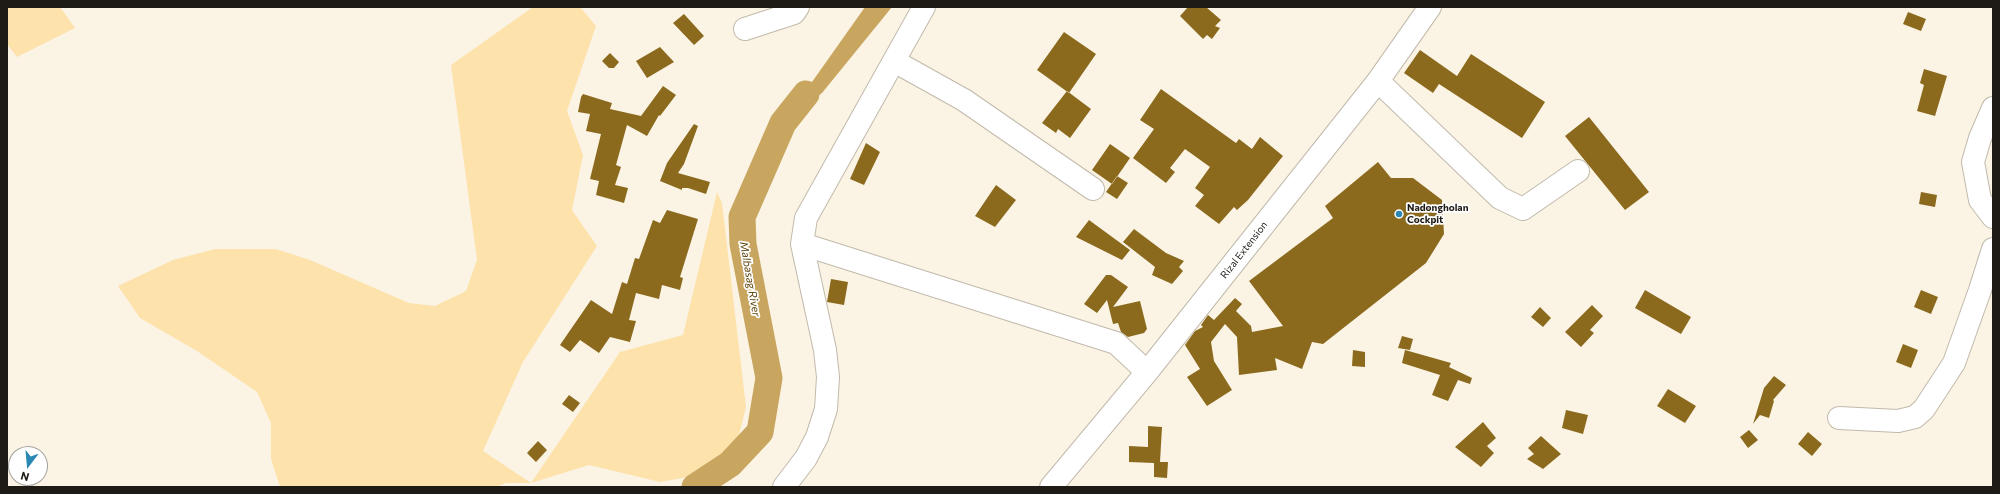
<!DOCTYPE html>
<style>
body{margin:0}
#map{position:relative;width:2000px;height:494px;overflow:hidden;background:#fbf4e5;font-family:Commissioner,sans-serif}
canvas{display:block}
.frame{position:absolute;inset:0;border:8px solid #1e1b16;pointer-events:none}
.north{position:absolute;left:8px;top:446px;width:40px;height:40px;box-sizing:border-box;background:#fff;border:1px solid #a5a4a2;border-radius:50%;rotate:196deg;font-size:11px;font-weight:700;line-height:16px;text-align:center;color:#1e1b16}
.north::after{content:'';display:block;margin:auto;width:14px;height:18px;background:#2b88b5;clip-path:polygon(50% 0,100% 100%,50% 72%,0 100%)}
</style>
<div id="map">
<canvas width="2000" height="494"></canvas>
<div class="frame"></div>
<div class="north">N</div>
</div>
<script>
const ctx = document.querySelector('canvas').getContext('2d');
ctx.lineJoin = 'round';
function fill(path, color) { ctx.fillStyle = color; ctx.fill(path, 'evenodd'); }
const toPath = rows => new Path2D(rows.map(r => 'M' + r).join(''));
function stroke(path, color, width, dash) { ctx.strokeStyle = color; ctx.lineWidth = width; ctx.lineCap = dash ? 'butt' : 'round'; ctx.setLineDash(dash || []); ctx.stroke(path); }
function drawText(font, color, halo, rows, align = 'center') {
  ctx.font = font + ' Commissioner,sans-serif'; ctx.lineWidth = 3.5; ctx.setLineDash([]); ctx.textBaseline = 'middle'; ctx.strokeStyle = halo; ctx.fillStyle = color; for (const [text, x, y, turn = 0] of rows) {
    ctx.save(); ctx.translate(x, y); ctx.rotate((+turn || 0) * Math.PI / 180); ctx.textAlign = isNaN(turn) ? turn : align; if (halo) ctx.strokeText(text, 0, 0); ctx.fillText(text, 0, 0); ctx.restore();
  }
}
fill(toPath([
 [7,7,60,7,75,28,17,57,7,44],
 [533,7,580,7,596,26,567,111,583,155,572,210,597,246,523,362,483,451,531,483,620,352,683,335,717,192,722,203,746,407,738,439,711,466,694,476,660,482,589,465,531,483,506,483,496,487,280,487,271,459,271,423,257,392,197,351,140,318,118,286,173,260,215,249,276,249,310,260,409,303,435,306,466,291,477,260,451,65]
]), '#fde2ac');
fill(toPath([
 [865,7,892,7,822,93,783,123]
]), '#c9a65f');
stroke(toPath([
 [695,487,730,464,760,432,769,378,743,244,742,217,783,123,806,94]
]), '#c9a65f', 27);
fill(toPath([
 [1188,7,1206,7,1221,20,1215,26,1220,28,1212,39,1207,35,1203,39,1180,16],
 [1908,12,1926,19,1921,31,1903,24],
 [684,14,704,36,694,45,673,23],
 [1064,32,1096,54,1069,93,1037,70],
 [660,47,674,62,647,78,636,61],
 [1420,50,1457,76,1471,54,1545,102,1522,138,1439,84,1433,93,1404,73],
 [610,53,619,62,614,68,609,68,602,61],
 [1924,69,1947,76,1935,116,1917,111,1924,85,1920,83],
 [663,86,676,95,660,116,659,115,647,136,627,125,616,165,621,167,615,185,628,188,624,203,596,195,599,181,590,179,601,134,586,131,590,114,578,112,581,97,583,94,612,103,610,109,641,116],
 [1161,89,1236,143,1239,139,1252,149,1260,137,1283,156,1248,200,1237,210,1234,207,1219,224,1195,206,1204,195,1195,188,1210,167,1185,149,1170,168,1175,172,1166,183,1133,158,1154,129,1140,120],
 [1067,91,1091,109,1070,138,1058,129,1056,133,1042,123],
 [1589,117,1649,192,1625,210,1565,136],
 [694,124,698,126,684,164,678,173,710,182,706,194,688,188,682,188,682,190,660,181,667,163],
 [866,143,880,152,864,185,850,179],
 [1110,144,1130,158,1112,184,1092,170],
 [1378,162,1391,178,1413,178,1442,200,1444,234,1426,263,1323,344,1312,342,1302,369,1275,358,1277,370,1239,375,1237,337,1225,324,1211,342,1214,361,1232,390,1207,406,1187,377,1200,369,1185,345,1195,331,1203,327,1201,325,1208,315,1214,320,1235,298,1242,304,1236,311,1251,326,1252,332,1283,326,1249,281,1333,218,1325,206],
 [1117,176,1128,183,1117,199,1106,192],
 [996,185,1016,200,995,227,975,216],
 [1921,192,1937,195,1935,207,1919,204],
 [667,210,698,219,680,277,683,278,680,290,662,285,659,299,636,293,629,320,636,321,630,342,610,337,599,353,580,340,570,352,560,345,591,300,612,314,622,282,627,284,635,258,639,259,653,220,660,223],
 [1089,220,1130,250,1122,260,1076,237],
 [1134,229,1166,253,1184,261,1179,267,1183,271,1172,284,1152,275,1155,267,1123,242],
 [1106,275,1111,275,1128,287,1113,307,1140,301,1147,329,1144,333,1128,337,1121,332,1118,323,1113,324,1107,300,1097,313,1084,304],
 [831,279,848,282,844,305,827,302],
 [1645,290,1691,317,1681,334,1635,308],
 [1921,290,1938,297,1931,314,1914,307],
 [1592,305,1603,316,1590,330,1594,333,1581,347,1565,332],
 [1540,307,1551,318,1543,327,1531,317],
 [1402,336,1413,339,1410,350,1398,348],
 [1903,344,1918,350,1911,368,1896,362],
 [1353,350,1365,352,1365,367,1352,366],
 [1405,350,1451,363,1449,367,1472,378,1470,384,1458,380,1448,401,1432,395,1440,375,1402,363],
 [1774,376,1786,385,1773,400,1774,401,1769,418,1760,415,1753,424,1764,388],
 [1668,389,1696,406,1685,423,1657,406],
 [569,395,580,403,573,412,562,404],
 [1566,410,1588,415,1583,434,1562,428],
 [1483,422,1496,438,1487,446,1494,453,1481,467,1455,447],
 [1148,426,1162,427,1160,462,1168,462,1167,478,1154,477,1154,463,1129,462,1129,446,1148,447],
 [1749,430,1758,440,1748,448,1740,437],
 [1808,432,1822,444,1812,456,1798,444],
 [1541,436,1561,454,1543,469,1527,459,1534,454,1528,448],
 [538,441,547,450,536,462,527,453]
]), '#8b6a1e');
const minor = toPath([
 [745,29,794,13,798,7],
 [894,61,964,100,1093,189],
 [1378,81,1500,198,1523,209,1578,171],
 [1993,108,1980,138,1973,162,1980,200,1993,217],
 [802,244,1116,343,1147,372],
 [1839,418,1898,421,1915,417,1924,409,1954,363,1980,290,1993,249],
 [784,487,806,458,817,437,826,409,828,377,825,350,802,244,806,218,924,7],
 [1051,487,1147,372,1378,81,1430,7]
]);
stroke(minor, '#c1baac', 24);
stroke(minor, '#fff', 22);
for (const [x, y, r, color] of [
 [1399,214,4,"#2b88b5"]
]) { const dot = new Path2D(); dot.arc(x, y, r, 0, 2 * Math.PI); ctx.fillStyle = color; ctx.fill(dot); stroke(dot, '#fff', 1.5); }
drawText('bold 10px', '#1e1b16', '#fff', [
 ["Nadongholan",1407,208],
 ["Cockpit",1407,220]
], 'left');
drawText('10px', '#1e1b16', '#fff', [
 ["Rizal Extension",1244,250,-52]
]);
drawText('italic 11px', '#5f470e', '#fff', [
 ["Malbasag River",750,279,80]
]);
</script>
